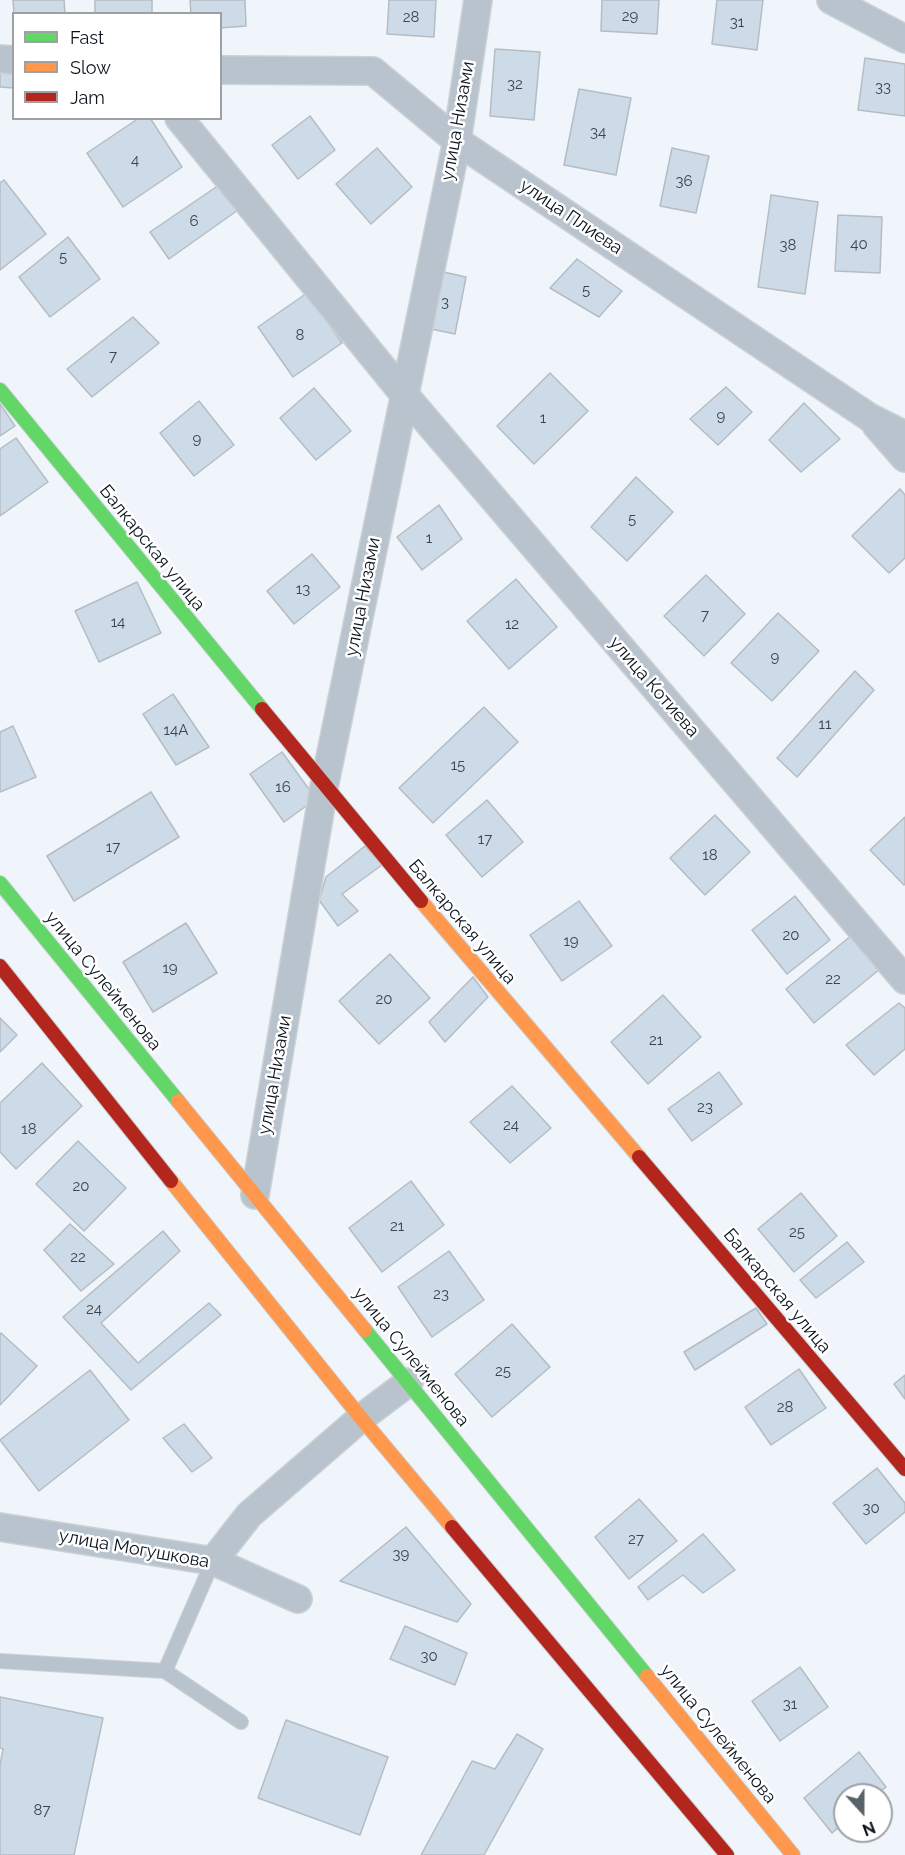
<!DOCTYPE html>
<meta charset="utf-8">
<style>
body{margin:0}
#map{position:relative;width:905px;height:1855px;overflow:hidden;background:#eff5fa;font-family:Raleway,sans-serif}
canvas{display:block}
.legend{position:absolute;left:12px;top:12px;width:210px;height:108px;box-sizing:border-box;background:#fff;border:2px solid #9da1a4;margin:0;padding:8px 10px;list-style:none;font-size:18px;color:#0a131b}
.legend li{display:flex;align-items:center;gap:12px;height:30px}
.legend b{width:30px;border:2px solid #9da1a4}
.north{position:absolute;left:833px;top:1783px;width:60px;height:60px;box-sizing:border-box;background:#fff;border:2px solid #9da1a4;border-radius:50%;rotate:159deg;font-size:16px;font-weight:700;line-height:24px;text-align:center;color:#0a131b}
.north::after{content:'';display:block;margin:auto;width:21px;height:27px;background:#5a6269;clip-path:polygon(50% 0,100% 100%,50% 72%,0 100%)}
</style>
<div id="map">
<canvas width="905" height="1855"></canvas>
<ul class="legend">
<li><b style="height:8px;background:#63d668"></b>Fast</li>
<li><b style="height:8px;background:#ff974d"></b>Slow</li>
<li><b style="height:8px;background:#b3261e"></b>Jam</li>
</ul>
<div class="north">N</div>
</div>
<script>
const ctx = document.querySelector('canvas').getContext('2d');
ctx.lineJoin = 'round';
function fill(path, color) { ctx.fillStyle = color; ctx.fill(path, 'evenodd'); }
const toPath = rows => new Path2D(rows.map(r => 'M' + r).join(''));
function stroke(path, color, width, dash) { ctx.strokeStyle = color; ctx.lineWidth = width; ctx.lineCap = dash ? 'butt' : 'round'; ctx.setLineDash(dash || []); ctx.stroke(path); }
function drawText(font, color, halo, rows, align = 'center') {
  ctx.font = font + ' Raleway,sans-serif'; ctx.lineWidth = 5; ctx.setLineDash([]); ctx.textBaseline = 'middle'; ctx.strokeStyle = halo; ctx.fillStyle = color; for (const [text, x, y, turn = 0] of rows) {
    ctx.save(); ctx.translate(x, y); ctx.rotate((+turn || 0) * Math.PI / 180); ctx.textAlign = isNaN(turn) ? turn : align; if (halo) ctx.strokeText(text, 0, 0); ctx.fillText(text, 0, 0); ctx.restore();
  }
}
const building = toPath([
 [13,0,64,0,65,14,14,14,13,0],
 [95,0,152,0,152,14,95,14,95,0],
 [190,0,245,0,246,26,220,28,220,14,191,14,190,0],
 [389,0,436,0,434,37,387,34,389,0],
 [602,0,659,0,657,34,601,31,602,0],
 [717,0,763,0,757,50,712,44,717,0],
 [495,49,540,52,534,120,490,116,495,49],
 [865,58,905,64,905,116,858,110,865,58],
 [0,73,14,74,14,88,0,87,0,73],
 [579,89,631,98,616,175,564,165,579,89],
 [310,116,335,150,298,179,272,145,310,116],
 [139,118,150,118,182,167,123,207,87,153,139,118],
 [377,148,412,187,371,224,336,184,377,148],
 [672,148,709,156,696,213,660,206,672,148],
 [4,180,46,234,0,270,0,183,4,180],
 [219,185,238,210,169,259,150,232,219,185],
 [771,195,818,202,805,294,758,287,771,195],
 [838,215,882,217,880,273,835,271,838,215],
 [68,237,100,279,50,317,19,277,68,237],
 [577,259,622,291,599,317,550,288,577,259],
 [435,270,466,277,455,334,426,328,435,270],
 [307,293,342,343,293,377,258,327,307,293],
 [133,317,159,343,92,397,67,369,133,317],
 [550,373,588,411,534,464,497,426,550,373],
 [726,387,752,412,718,445,690,419,726,387],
 [314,388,351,431,316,460,280,418,314,388],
 [199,401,234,445,194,476,160,433,199,401],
 [804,403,840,439,801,472,769,440,804,403],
 [0,404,15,426,0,436,0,404],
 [16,438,48,482,0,516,0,449,16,438],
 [636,477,673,512,627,561,591,527,636,477],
 [900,489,905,495,905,558,889,573,852,536,900,489],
 [439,505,462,539,422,570,397,537,439,505],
 [312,554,340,587,294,624,267,591,312,554],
 [706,575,745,614,704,656,664,616,706,575],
 [516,579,557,627,509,669,467,621,516,579],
 [137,582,161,633,99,662,75,611,137,582],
 [778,613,819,651,772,701,731,663,778,613],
 [855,671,874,690,797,777,777,758,855,671],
 [173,694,209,747,176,765,143,714,173,694],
 [484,707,518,742,433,823,399,788,484,707],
 [13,726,36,777,0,792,0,732,13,726],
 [282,752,316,799,284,822,250,774,282,752],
 [151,792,179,837,74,901,47,856,151,792],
 [487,800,523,842,482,877,446,835,487,800],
 [715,815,750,852,705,895,670,858,715,815],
 [905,817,905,884,904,885,870,850,905,817],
 [365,846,382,865,342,894,358,911,338,926,319,900,326,877,365,846],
 [795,896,830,940,787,974,752,930,795,896],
 [579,901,612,946,562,981,530,935,579,901],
 [186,923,217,973,153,1012,123,962,186,923],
 [852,935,880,969,814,1023,786,989,852,935],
 [390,954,430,998,379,1044,339,1001,390,954],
 [473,977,488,997,445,1042,429,1022,473,977],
 [663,995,701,1037,648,1084,611,1042,663,995],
 [899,1003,905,1008,905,1049,874,1075,846,1045,899,1003],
 [0,1018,17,1035,0,1052,0,1018],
 [42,1063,82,1106,16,1169,0,1152,0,1103,42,1063],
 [719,1072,742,1104,692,1141,668,1109,719,1072],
 [512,1086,551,1128,510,1163,470,1122,512,1086],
 [78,1141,126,1188,84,1231,36,1184,78,1141],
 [411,1181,444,1225,382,1272,349,1228,411,1181],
 [801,1193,837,1236,794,1272,758,1229,801,1193],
 [70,1224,114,1264,81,1291,44,1250,70,1224],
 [163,1231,180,1251,101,1323,138,1363,209,1303,221,1315,131,1390,63,1317,163,1231],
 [847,1242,864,1262,816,1298,800,1280,847,1242],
 [449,1251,484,1300,432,1337,398,1287,449,1251],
 [756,1308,767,1324,695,1370,684,1352,756,1308],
 [512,1324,550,1367,492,1417,455,1374,512,1324],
 [1,1333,37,1366,0,1405,0,1334,1,1333],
 [799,1369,826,1408,771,1445,745,1407,799,1369],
 [90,1370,129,1420,39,1491,0,1440,90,1370],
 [905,1375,905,1399,894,1384,905,1375],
 [184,1424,212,1458,192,1472,163,1438,184,1424],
 [877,1468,905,1503,905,1512,866,1544,833,1503,877,1468],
 [639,1499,677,1541,629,1579,595,1537,639,1499],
 [406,1527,471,1604,457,1622,340,1581,406,1527],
 [703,1534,735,1570,703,1593,683,1575,648,1600,638,1587,703,1534],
 [405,1626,467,1653,455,1685,390,1659,405,1626],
 [800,1667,828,1707,780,1741,752,1701,800,1667],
 [0,1697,103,1718,74,1855,0,1855,0,1765,3,1749,0,1748,0,1697],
 [286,1720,388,1757,360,1835,258,1798,286,1720],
 [517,1734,543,1749,484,1855,421,1855,472,1761,495,1769,517,1734],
 [859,1752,886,1787,876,1795,845,1795,845,1822,832,1833,804,1798,859,1752]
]);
fill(building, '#cddbe8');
stroke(building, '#b5bcc3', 1.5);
const lane = toPath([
 [0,1661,165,1671,213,1561],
 [165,1671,241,1722]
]);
const street = toPath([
 [831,0,905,39],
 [0,59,14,60],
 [220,70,373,71,457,141,869,417,905,435],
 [179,118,403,393,905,980],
 [876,425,905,458],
 [255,1195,324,787,457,141,478,0],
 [0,1527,213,1561,298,1599],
 [213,1561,249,1515,361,1418,409,1382]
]);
const fast = toPath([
 [0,390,262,709],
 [0,883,178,1101],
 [365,1330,647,1676]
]);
const slow = toPath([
 [421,901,639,1157],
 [178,1101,365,1330],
 [171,1181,361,1418,452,1527],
 [647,1676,793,1855]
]);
const jam = toPath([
 [262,709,421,901],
 [0,966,171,1181],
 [639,1157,905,1469],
 [452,1527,727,1855]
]);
stroke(lane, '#cbd1d5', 16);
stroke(street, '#cbd1d5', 30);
stroke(fast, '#cbd1d5', 16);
stroke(slow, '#cbd1d5', 16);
stroke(jam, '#cbd1d5', 16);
stroke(lane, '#b9c3cd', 14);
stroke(street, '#b9c3cd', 27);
stroke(fast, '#63d668', 14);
stroke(slow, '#ff974d', 14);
stroke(jam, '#b3261e', 14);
drawText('15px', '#3b454e', null, [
 ["29",630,16],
 ["28",411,17],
 ["31",737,22],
 ["32",515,84],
 ["33",883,87],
 ["34",598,132],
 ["4",135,160],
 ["36",684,181],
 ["6",194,221],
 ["40",859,244],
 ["38",788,245],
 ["5",63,257],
 ["5",586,290],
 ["3",445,302],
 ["8",300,335],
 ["7",113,356],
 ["9",721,416],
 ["1",543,418],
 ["9",197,439],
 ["5",632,519],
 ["1",429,538],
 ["13",303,589],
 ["7",705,615],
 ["14",118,622],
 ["12",512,624],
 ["9",775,657],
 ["11",825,724],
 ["14А",176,730],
 ["15",458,765],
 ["16",283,787],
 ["17",485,839],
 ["17",113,847],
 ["18",710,855],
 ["20",791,935],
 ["19",571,941],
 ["19",170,968],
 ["22",833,979],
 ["20",384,999],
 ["21",656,1040],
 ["23",705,1107],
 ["24",511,1125],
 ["18",29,1129],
 ["20",81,1186],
 ["21",397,1226],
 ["25",797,1232],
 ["22",78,1257],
 ["23",441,1294],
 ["24",94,1309],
 ["25",503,1371],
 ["28",785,1407],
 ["30",871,1508],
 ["27",636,1539],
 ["39",401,1554],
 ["30",429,1656],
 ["31",790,1704],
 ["87",42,1810]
]);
drawText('18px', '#0a131b', '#fff', [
 ["улица Низами",458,121,-80],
 ["улица Плиева",571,217,34],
 ["Балкарская улица",152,548,51],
 ["улица Низами",363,597,-79],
 ["улица Котиева",654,687,49],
 ["Балкарская улица",462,922,50],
 ["улица Сулейменова",103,981,51],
 ["улица Низами",275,1075,-80],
 ["Балкарская улица",777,1291,50],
 ["улица Сулейменова",411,1357,51],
 ["улица Могушкова",134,1549,10],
 ["улица Сулейменова",718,1734,51]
]);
</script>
